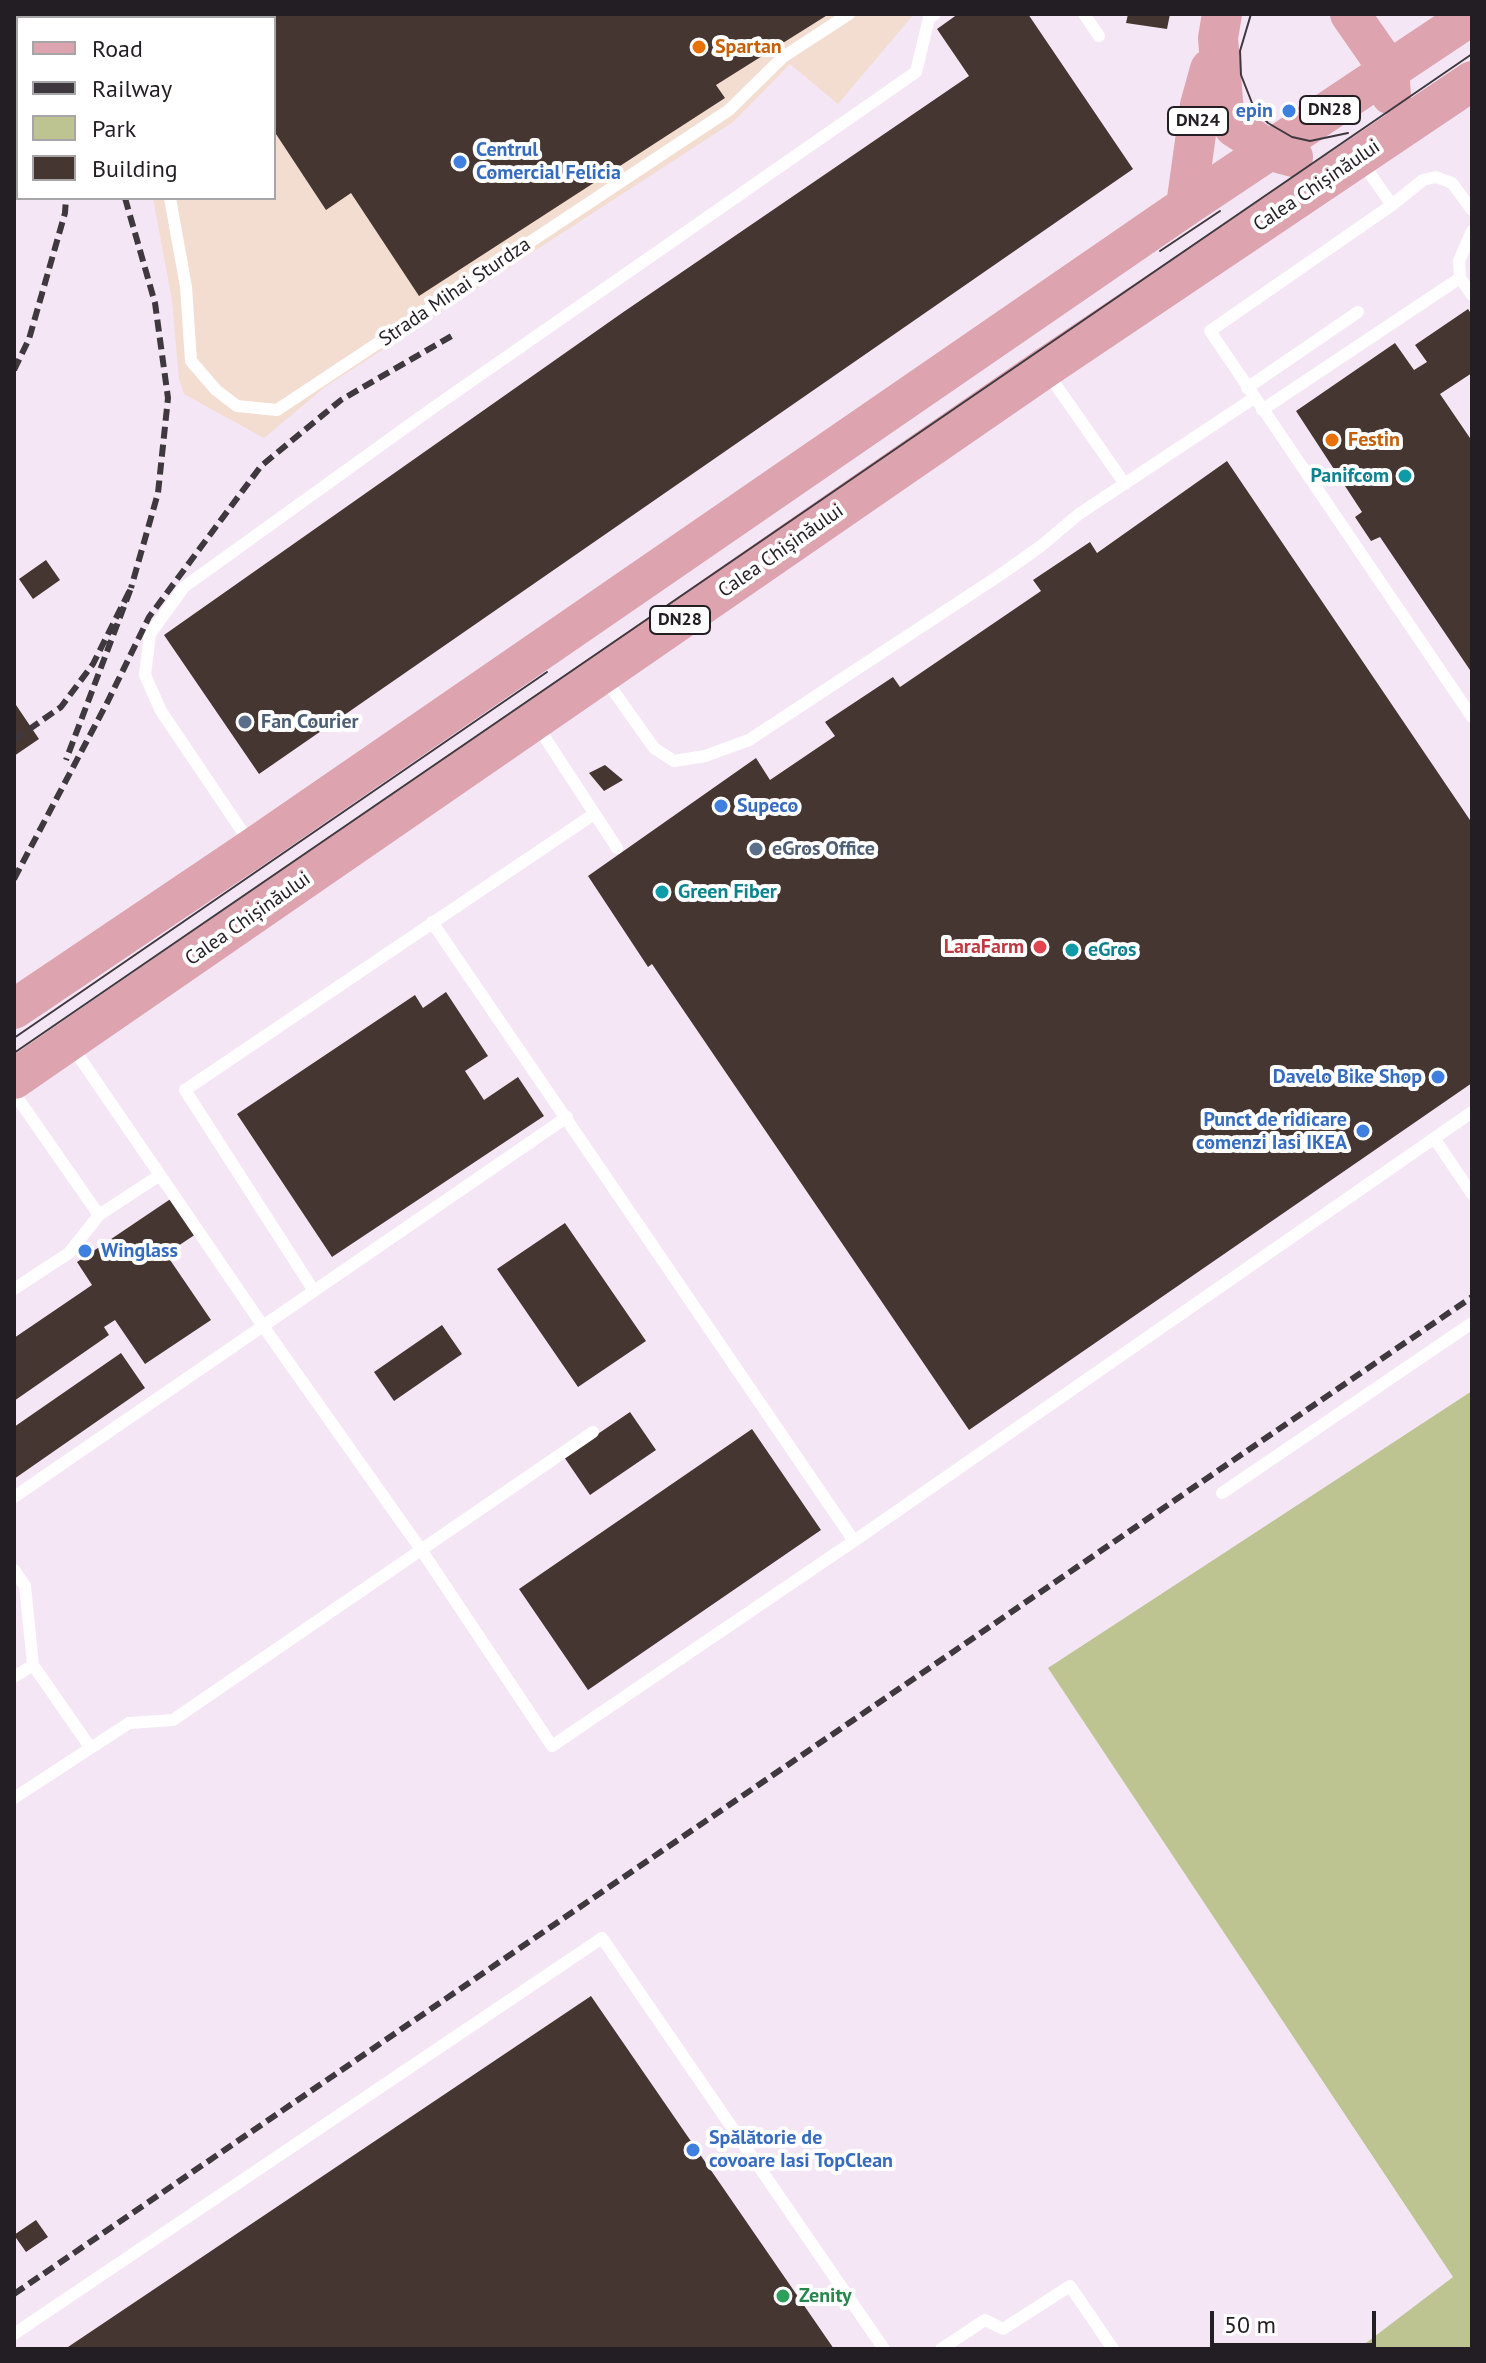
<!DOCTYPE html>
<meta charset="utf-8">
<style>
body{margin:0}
#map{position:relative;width:1486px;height:2363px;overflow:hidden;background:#f4e6f4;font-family:"PT Sans",sans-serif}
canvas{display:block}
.frame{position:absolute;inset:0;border:16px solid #231e23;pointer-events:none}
.legend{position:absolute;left:16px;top:16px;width:260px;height:184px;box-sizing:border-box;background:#fff;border:2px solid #a7a5a7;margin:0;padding:10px 14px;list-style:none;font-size:24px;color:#231e23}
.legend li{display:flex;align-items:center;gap:16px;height:40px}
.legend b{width:40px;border:2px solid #a7a5a7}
.scale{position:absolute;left:1210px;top:2311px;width:166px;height:36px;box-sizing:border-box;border:4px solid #231e23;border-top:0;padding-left:10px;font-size:24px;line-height:28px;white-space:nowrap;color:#231e23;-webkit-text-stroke:6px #fff;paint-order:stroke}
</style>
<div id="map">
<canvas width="1486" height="2363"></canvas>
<div class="frame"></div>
<ul class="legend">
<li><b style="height:10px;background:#dda3af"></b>Road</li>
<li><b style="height:10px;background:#3f393f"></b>Railway</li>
<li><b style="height:22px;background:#bec392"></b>Park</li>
<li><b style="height:22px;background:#463632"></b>Building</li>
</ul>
<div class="scale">50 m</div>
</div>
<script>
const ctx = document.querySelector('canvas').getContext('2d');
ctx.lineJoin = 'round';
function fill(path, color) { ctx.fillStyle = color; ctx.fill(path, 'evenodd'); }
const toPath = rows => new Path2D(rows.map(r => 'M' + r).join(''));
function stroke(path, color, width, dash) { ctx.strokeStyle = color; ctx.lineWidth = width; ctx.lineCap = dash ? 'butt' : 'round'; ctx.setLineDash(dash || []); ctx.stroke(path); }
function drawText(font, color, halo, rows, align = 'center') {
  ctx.font = font + ' "PT Sans",sans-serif'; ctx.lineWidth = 8; ctx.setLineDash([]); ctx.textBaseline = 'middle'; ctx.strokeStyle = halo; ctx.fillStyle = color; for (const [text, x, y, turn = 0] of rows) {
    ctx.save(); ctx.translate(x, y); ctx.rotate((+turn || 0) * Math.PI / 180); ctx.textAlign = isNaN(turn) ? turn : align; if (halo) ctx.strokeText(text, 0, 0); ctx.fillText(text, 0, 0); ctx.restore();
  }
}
fill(toPath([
 [106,14,914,14,838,104,790,64,733,122,325,387,264,438,184,394,179,379,172,300,153,198,274,198,274,18,108,18]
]), '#f3dcd0');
fill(toPath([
 [1472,1391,1472,2349,1358,2349,1453,2277,1048,1668]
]), '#bec392');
fill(toPath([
 [244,14,829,14,716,85,725,98,419,296,351,193,326,210,274,131,274,18,238,18],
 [958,14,1028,14,1133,169,259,774,164,635,622,313,969,76,937,29],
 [1128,14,1170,14,1167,29,1126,23],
 [1468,309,1472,315,1472,373,1440,394,1472,441,1472,673,1380,537,1371,541,1355,517,1362,512,1296,411,1395,343,1414,370,1427,362,1415,345],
 [1227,461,1472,823,1472,1083,969,1430,652,964,648,967,588,876,756,758,770,780,835,736,825,722,893,677,900,687,1041,591,1033,580,1090,542,1097,553],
 [46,560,60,580,33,599,19,579],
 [14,702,39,739,14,756],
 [605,765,623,780,604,791,589,773],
 [446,992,488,1056,465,1071,484,1100,518,1077,544,1116,332,1257,237,1114,415,995,423,1008],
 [172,1198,196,1234,166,1254,211,1320,145,1364,115,1320,104,1327,109,1335,14,1401,14,1338,92,1285,77,1262],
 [565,1223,646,1341,578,1387,497,1269],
 [442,1325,462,1354,394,1401,374,1372],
 [121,1353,145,1388,14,1479,14,1427],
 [630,1412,656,1450,590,1495,564,1457],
 [752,1429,821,1530,588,1690,519,1589],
 [591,1996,834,2349,65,2349],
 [36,2220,48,2237,26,2252,14,2235]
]), '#463632');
stroke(toPath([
 [118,14,119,18],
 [1084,14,1099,36],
 [1361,161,1392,205,1210,331,1472,717],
 [170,198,186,287,191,361,216,390,237,406,277,410,729,110,783,57,849,14],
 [1392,205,1423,180,1436,177,1452,183,1472,210],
 [1472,231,1459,261,1460,278,1472,295],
 [1046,371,1125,484],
 [1247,388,1358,312],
 [1262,410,1460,278],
 [605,679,654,748,674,761,705,756,749,740,1000,575,1041,546,1079,514,1254,398],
 [536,724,617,848],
 [250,843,161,711,145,675,150,634,184,587,430,410,916,72,929,18,935,14],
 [432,922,854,1541],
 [14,1093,99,1215],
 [1434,1138,1472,1194],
 [160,1175,263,1326,422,1551,552,1746,854,1541,1472,1112],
 [14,1289,69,1253,99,1215,160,1175,71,1045],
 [314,1291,567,1117],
 [1222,1493,1472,1323],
 [14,1497,314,1291,185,1090,594,814],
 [14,1570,25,1586,33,1665,90,1747],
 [14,1677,33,1665],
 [14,1798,129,1723,173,1720,593,1432],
 [14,2334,602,1938,884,2349],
 [941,2349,985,2320,1003,2329,1070,2286,1113,2349]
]), '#fff', 12);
stroke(toPath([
 [1222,14,1218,38,1224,113,1234,127,1271,151,1293,157],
 [1350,14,1389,70,1391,95],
 [1186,206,1200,105,1210,69],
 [14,1009,253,848,1186,206,1472,15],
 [14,1079,1045,368,1472,81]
]), '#dda3af', 40);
stroke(toPath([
 [1251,14,1240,51,1241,75,1254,108,1268,123,1292,137,1310,141,1348,133],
 [1160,251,1220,211],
 [14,1038,547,672],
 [14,1053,1472,54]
]), '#3f393f', 2);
stroke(toPath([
 [56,14,56,18],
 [75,14,76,18],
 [125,198,155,303,168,398,158,493,131,588],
 [14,370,29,339,65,213,66,198],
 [14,740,61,707,93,664,131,588,66,760],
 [14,879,108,701,149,617,261,466,341,400,455,334],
 [14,2294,1472,1297]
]), '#3f393f', 6, [12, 6]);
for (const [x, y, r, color] of [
 [699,47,8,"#e8710a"],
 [1289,111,8,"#3f7fe0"],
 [460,162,8,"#3f7fe0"],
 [1332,440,8,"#e8710a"],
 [1405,476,8,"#0f9aa8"],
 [245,722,8,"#5c6f8a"],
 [721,806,8,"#3f7fe0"],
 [756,849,8,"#5c6f8a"],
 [662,892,8,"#0f9aa8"],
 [1040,947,8,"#e0444e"],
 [1072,950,8,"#0f9aa8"],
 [1438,1077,8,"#3f7fe0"],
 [1363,1131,8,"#3f7fe0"],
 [85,1251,8,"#3f7fe0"],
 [693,2150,8,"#3f7fe0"],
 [783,2296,8,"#2e9e5b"]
]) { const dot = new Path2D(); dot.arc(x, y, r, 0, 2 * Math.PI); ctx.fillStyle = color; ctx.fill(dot); stroke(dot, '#fff', 3); }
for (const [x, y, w] of [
 [1330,110,60],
 [1198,121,60],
 [680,620,60]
]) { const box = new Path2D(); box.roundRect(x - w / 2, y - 14, w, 28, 6); ctx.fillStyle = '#fff'; ctx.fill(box); stroke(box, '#231e23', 2); }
drawText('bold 18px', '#231e23', null, [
 ["DN28",1330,110],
 ["DN24",1198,121],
 ["DN28",680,620]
]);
drawText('bold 20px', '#c56008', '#fff', [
 ["Spartan",715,47],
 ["Festin",1348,440]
], 'left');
drawText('bold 20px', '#366cbe', '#fff', [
 ["epin",1273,111,"right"],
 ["Centrul",476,150],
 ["Comercial Felicia",476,173],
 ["Supeco",737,806],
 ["Davelo Bike Shop",1422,1077,"right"],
 ["Punct de ridicare",1347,1120,"right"],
 ["comenzi Iasi IKEA",1347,1143,"right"],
 ["Winglass",101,1251],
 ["Spălătorie de",709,2138],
 ["covoare Iasi TopClean",709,2161]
], 'left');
drawText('20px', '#231e23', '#fff', [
 ["Calea Chișinăului",1317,186,-34],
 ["Strada Mihai Sturdza",455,292,-34],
 ["Calea Chișinăului",781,551,-35],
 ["Calea Chișinăului",248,919,-35]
]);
drawText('bold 20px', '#0d838f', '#fff', [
 ["Panifcom",1389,476,"right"],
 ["Green Fiber",678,892],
 ["eGros",1088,950]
], 'left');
drawText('bold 20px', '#4e5e75', '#fff', [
 ["Fan Courier",261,722],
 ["eGros Office",772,849]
], 'left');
drawText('bold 20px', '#be3a42', '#fff', [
 ["LaraFarm",1024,947]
], 'right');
drawText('bold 20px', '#27864d', '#fff', [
 ["Zenity",799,2296]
], 'left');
</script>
